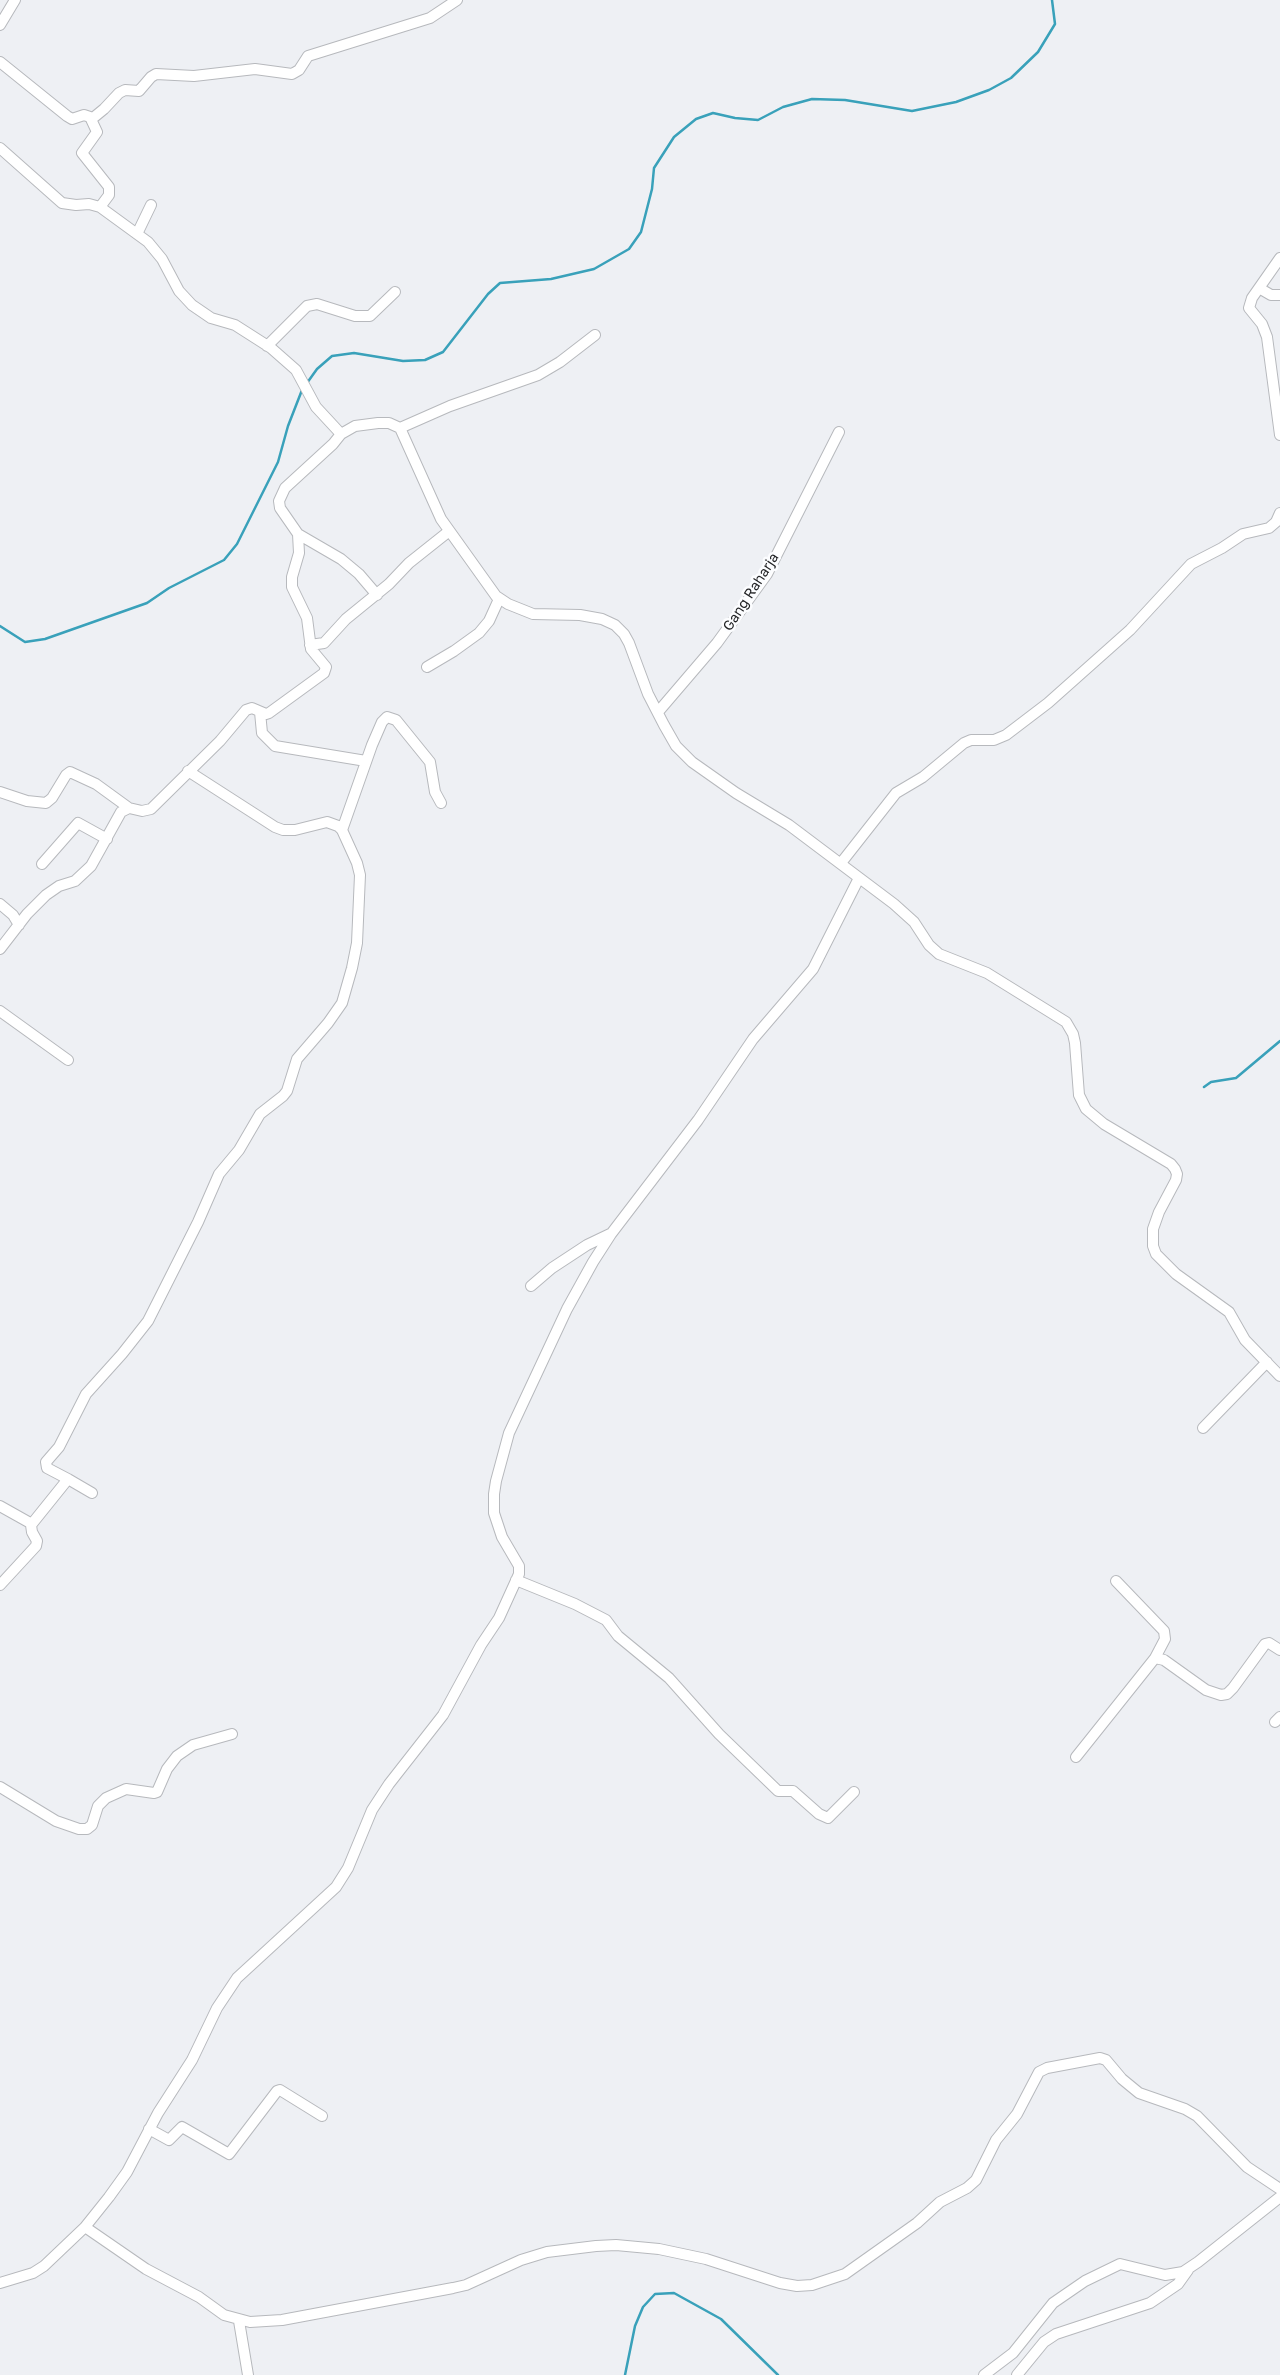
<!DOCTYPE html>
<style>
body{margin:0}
canvas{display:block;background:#eef0f4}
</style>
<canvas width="1280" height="2375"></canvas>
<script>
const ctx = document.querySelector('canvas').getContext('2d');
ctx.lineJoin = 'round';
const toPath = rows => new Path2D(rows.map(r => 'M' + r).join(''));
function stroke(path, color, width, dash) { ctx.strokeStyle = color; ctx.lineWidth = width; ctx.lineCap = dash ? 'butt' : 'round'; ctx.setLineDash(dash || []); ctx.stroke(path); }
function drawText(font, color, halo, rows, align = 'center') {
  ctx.font = font + ' "Golos Text",sans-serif'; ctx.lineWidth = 5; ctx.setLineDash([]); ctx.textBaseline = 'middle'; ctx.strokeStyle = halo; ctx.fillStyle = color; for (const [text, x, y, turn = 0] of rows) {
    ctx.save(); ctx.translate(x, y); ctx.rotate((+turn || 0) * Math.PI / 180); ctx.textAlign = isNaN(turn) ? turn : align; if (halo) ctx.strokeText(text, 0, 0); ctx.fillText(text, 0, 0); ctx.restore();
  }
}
stroke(toPath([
 [307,383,317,369,332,356,354,353,403,361,425,360,443,352,488,294,500,283,551,279,594,269,629,249,641,232,652,189,654,168,674,137,696,119,713,113,735,118,758,120,783,107,812,99,845,100,912,111,956,102,989,90,1011,78,1038,52,1055,24,1052,0],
 [0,626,25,642,45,639,147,603,169,588,224,560,237,544,278,462,288,426,302,390],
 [1204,1087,1211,1082,1236,1078,1280,1041],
 [625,2375,635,2326,643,2307,655,2294,674,2293,721,2319,778,2375]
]), '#39a1ba', 2.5);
const minor = toPath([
 [0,25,15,0],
 [0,62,67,116,72,119,84,115,93,118,104,109,119,93,125,90,139,91,151,77,156,74,194,76,255,69,292,74,299,70,308,56,430,18,457,0],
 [90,117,97,132,82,153,109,187,109,195,100,207],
 [0,148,62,203,76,205,89,204,100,207,148,242,162,259,179,291,192,305,211,318,235,325,271,348,296,370,316,407,341,434,355,426,378,423,389,423,400,428,441,519,496,596,508,604,533,614,580,615,602,619,615,625,624,634,629,643,648,694,664,725,676,746,692,762,736,793,789,825,894,904,914,922,929,945,939,954,987,973,1066,1022,1073,1034,1075,1043,1079,1095,1086,1109,1104,1124,1171,1164,1175,1169,1177,1174,1176,1180,1159,1212,1153,1229,1153,1246,1156,1254,1176,1274,1229,1312,1245,1340,1280,1376],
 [137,234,151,205],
 [1280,258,1252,298,1249,308,1262,324,1267,337,1280,435],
 [1259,288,1271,295,1280,295],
 [267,346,307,306,317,304,355,316,370,316,395,292],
 [400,428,450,406,538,375,560,362,595,335],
 [298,534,341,559,359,574,377,595],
 [310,645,324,643,346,619,389,584,409,563,448,532],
 [427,667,454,651,479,633,489,621,499,599],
 [260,712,262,733,275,746,366,761],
 [658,712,717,643,767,574,839,432],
 [0,792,27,801,46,803,52,798,66,775,70,772,96,784,129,808],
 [342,830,372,745,382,722,387,717,396,720,430,762,435,792,441,803],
 [841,863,896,793,923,777,964,743,971,740,994,740,1006,735,1048,703,1130,630,1191,564,1222,548,1243,534,1269,528,1276,522,1280,513],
 [42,864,78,823,107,839],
 [0,904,13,915,19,925],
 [0,949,27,914,46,895,59,886,75,881,91,866,121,812,129,808,142,811,151,809,220,741,246,710,252,708,266,714,269,713,324,673,326,667,311,649,307,618,292,587,292,577,299,553,298,534,280,508,279,501,285,488,333,444,341,434],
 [0,1011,68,1060],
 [531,1286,552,1268,587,1245,610,1234],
 [1203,1428,1267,1362],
 [68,1479,92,1493],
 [0,1506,32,1524],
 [516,1580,575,1604,606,1620,618,1636,669,1678,719,1734,778,1791,793,1791,819,1814,828,1818,854,1792],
 [1116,1581,1164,1631,1165,1639,1155,1658],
 [0,1585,36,1546,37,1541,32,1532,31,1525,68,1479,47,1468,46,1462,59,1447,86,1394,122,1354,148,1321,198,1222,219,1174,239,1150,260,1114,283,1096,287,1091,297,1059,328,1023,342,1003,352,968,357,943,360,875,357,863,342,830,338,826,327,822,295,830,283,830,275,827,188,771],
 [1275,1722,1280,1717],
 [1076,1757,1155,1658,1164,1660,1206,1690,1221,1695,1227,1694,1233,1688,1265,1644,1269,1643,1280,1650],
 [0,1787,56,1821,79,1829,87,1829,92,1825,98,1806,106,1798,126,1789,154,1793,157,1792,167,1769,177,1756,193,1745,232,1734],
 [149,2129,169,2140,182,2127,229,2154,277,2091,280,2090,322,2116],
 [85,2227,146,2269,199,2297,224,2315,250,2322,282,2320,453,2288,466,2285,521,2260,547,2252,596,2246,616,2245,659,2249,706,2259,780,2283,797,2286,812,2285,845,2274,917,2223,940,2202,967,2188,976,2180,996,2140,1017,2114,1039,2072,1047,2068,1100,2058,1106,2060,1122,2079,1139,2093,1185,2109,1197,2116,1247,2167,1280,2189],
 [0,2283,33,2273,44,2266,85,2227,109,2197,127,2172,158,2113,192,2060,217,2008,237,1978,336,1887,348,1868,372,1810,389,1784,443,1715,481,1645,499,1618,519,1574,519,1566,502,1537,494,1513,494,1494,496,1481,509,1433,567,1309,593,1262,611,1234,698,1120,753,1039,813,969,859,878],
 [239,2321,248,2375],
 [984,2375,1013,2353,1053,2303,1085,2281,1120,2264,1165,2275,1183,2272,1198,2262,1280,2197],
 [1017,2375,1044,2342,1056,2334,1150,2303,1178,2284,1188,2270]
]);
stroke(minor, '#b7b9bd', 12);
stroke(minor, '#fff', 10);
drawText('14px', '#232426', '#fcfdff', [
 ["Gang Raharja",751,592,-57]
]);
</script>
